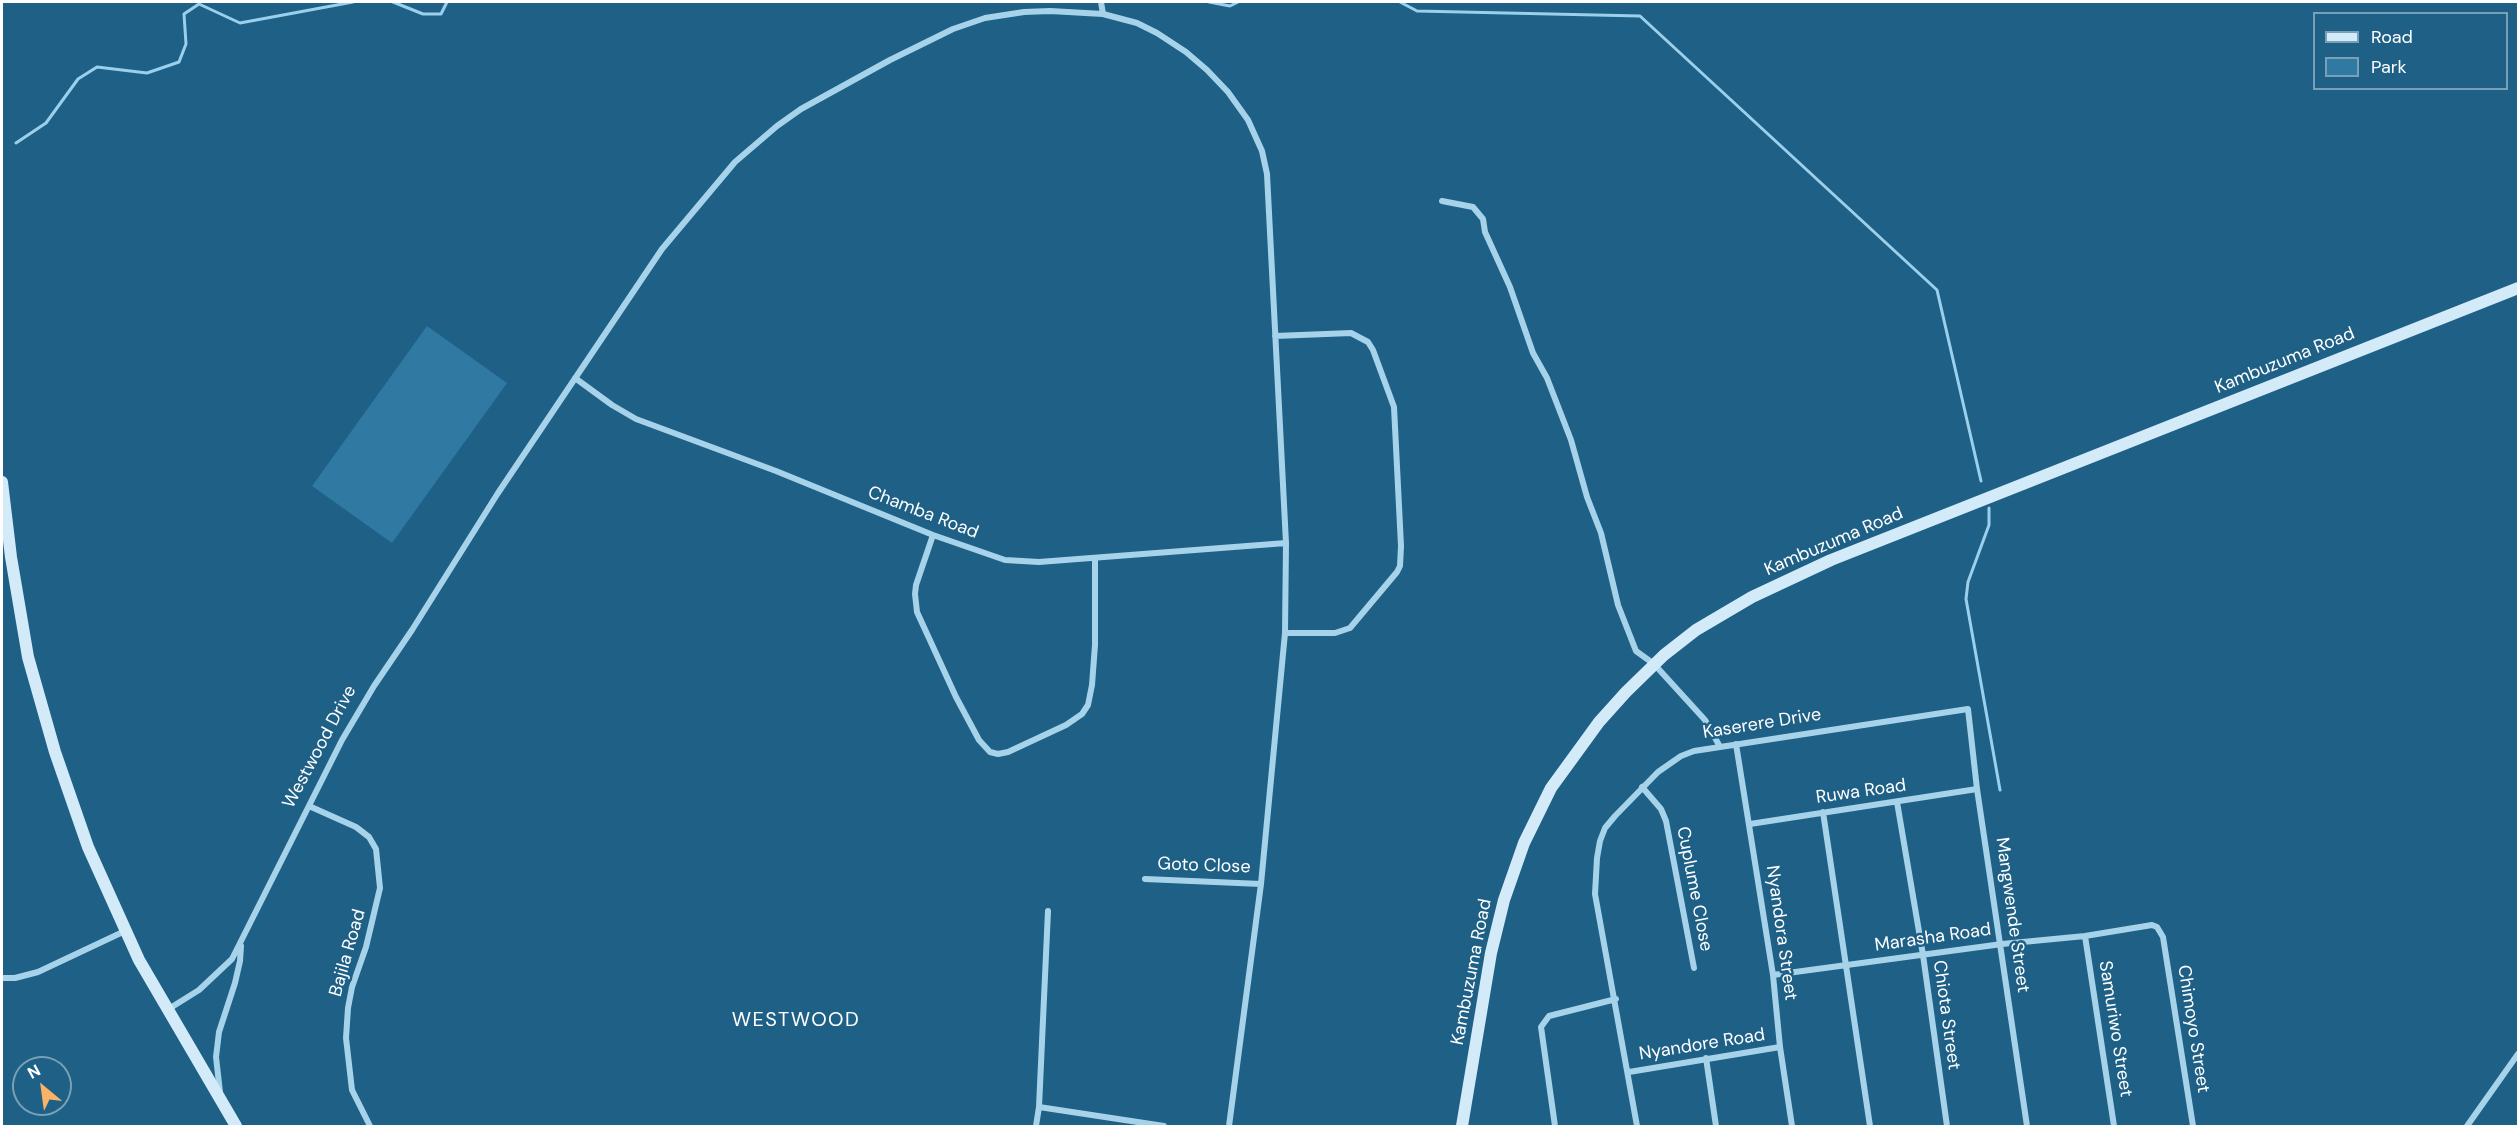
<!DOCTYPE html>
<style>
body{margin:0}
#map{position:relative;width:2520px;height:1128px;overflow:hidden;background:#1e6086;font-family:"DM Sans",sans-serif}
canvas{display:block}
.frame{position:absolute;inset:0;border:3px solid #fff;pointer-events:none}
.legend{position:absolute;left:2313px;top:12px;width:195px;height:78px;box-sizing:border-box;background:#1e6086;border:2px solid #78a0b6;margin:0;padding:8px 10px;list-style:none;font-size:18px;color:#fff}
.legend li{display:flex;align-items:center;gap:12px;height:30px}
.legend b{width:30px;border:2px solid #78a0b6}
.north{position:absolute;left:12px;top:1056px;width:60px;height:60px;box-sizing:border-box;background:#1e6086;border:2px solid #78a0b6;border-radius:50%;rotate:331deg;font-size:16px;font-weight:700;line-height:24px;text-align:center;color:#fff}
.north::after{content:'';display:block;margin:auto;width:21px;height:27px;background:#f9b266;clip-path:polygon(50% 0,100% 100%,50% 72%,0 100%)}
</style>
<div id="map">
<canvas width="2520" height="1128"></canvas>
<div class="frame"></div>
<ul class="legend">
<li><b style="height:8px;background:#d3eaf8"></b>Road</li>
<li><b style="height:16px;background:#2f79a3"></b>Park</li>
</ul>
<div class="north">N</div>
</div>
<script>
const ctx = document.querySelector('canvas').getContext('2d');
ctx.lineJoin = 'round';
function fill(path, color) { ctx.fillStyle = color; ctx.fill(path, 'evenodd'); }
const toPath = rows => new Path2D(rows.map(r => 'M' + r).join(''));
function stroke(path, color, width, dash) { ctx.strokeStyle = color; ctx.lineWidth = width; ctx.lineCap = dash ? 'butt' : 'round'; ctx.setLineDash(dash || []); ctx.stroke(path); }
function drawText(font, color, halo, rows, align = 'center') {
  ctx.font = font + ' "DM Sans",sans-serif'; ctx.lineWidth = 5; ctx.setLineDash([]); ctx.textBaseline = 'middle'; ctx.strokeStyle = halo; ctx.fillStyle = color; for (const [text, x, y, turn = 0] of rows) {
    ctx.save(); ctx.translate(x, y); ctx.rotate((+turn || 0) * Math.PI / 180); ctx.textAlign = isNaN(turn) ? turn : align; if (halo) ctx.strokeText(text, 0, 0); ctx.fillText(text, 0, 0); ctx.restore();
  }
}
fill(toPath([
 [427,326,507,383,392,543,312,486]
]), '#2f79a3');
stroke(toPath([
 [393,2,423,14,441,14,447,2],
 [1209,2,1230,6,1238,2],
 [1400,2,1417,11,1640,16,1937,290,1981,481],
 [16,143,46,123,78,79,97,67,147,73,179,62,186,44,184,14,199,4,240,23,353,2],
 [1989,508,1989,525,1968,582,1966,599,2000,790]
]), '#9bd0ec', 3);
stroke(toPath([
 [1101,2,1103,14],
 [1442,201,1473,207,1483,219,1485,232,1510,287,1533,353,1547,378,1571,440,1587,497,1601,533,1618,605,1636,651,1654,664,1705,720,1719,745],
 [1275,336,1351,333,1368,342,1373,350,1394,407,1401,546,1400,566,1397,572,1350,628,1335,633,1285,633],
 [575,378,612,405,636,419,776,471,933,535,1005,560,1039,562,1286,543],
 [933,535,916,585,915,594,917,612,956,697,979,740,990,752,998,754,1008,752,1066,725,1082,714,1088,705,1092,685,1095,645,1095,558],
 [1736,744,1773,975,1780,1047,1792,1126],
 [1642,787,1661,809,1666,821,1694,968],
 [1897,802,1923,955,1947,1126],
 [309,806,356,827,369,837,376,849,380,888,366,947,352,987,348,1008,346,1038,352,1090,370,1126],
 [1823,812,1870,1126],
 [1750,824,1977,789],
 [1145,879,1261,884],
 [2085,936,2114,1126],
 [1773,975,2002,944,2085,936,2152,925,2157,927,2163,937,2193,1126],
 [2,978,15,978,38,972,125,931],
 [167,1010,199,990,232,959,342,740,374,686,412,630,498,493,662,249,735,162,777,126,801,109,890,60,953,29,985,18,1024,12,1050,11,1103,14,1137,23,1157,33,1186,52,1207,70,1228,92,1248,120,1262,151,1267,174,1286,543,1285,633,1261,884,1229,1126],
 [1706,1058,1716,1126],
 [1629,1072,1780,1047],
 [220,1092,216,1057,219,1032,235,983,240,961,241,946],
 [1039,1107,1164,1126],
 [1036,1126,1039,1107,1048,911],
 [1555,1126,1541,1027,1549,1016,1616,999],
 [1637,1126,1595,894,1597,858,1600,841,1605,828,1615,816,1658,772,1681,756,1694,751,1968,709,1977,789,2027,1126],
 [2467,1126,2518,1054]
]), '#a7d3ea', 6);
stroke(toPath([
 [2,482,11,557,28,657,55,752,88,847,139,960,236,1126],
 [1462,1126,1491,953,1504,900,1524,843,1551,788,1599,722,1626,692,1664,655,1696,630,1752,597,1831,560,2518,288]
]), '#d3eaf8', 12);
drawText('18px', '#fff', '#1e6086', [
 ["Kambuzuma Road",2285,361,-22],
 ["Chamba Road",923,513,21],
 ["Kambuzuma Road",1834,542,-23],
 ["Kaserere Drive",1762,724,-9],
 ["Westwood Drive",320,747,-62],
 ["Ruwa Road",1861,792,-8],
 ["Goto Close",1204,866,2],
 ["Cuplume Close",1694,889,79],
 ["Mangwende Street",2012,915,82],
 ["Nyandora Street",1781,933,82],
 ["Marasha Road",1933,938,-8],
 ["Bajila Road",348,953,-74],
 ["Kambuzuma Road",1472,972,-79],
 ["Chiota Street",1946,1015,82],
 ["Samuriwo Street",2115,1029,81],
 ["Chimoyo Street",2193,1029,81],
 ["Nyandore Road",1702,1045,-9]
]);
ctx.letterSpacing = '1.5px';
drawText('20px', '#fff', '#1e6086', [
 ["WESTWOOD",796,1021]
]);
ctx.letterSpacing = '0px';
</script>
